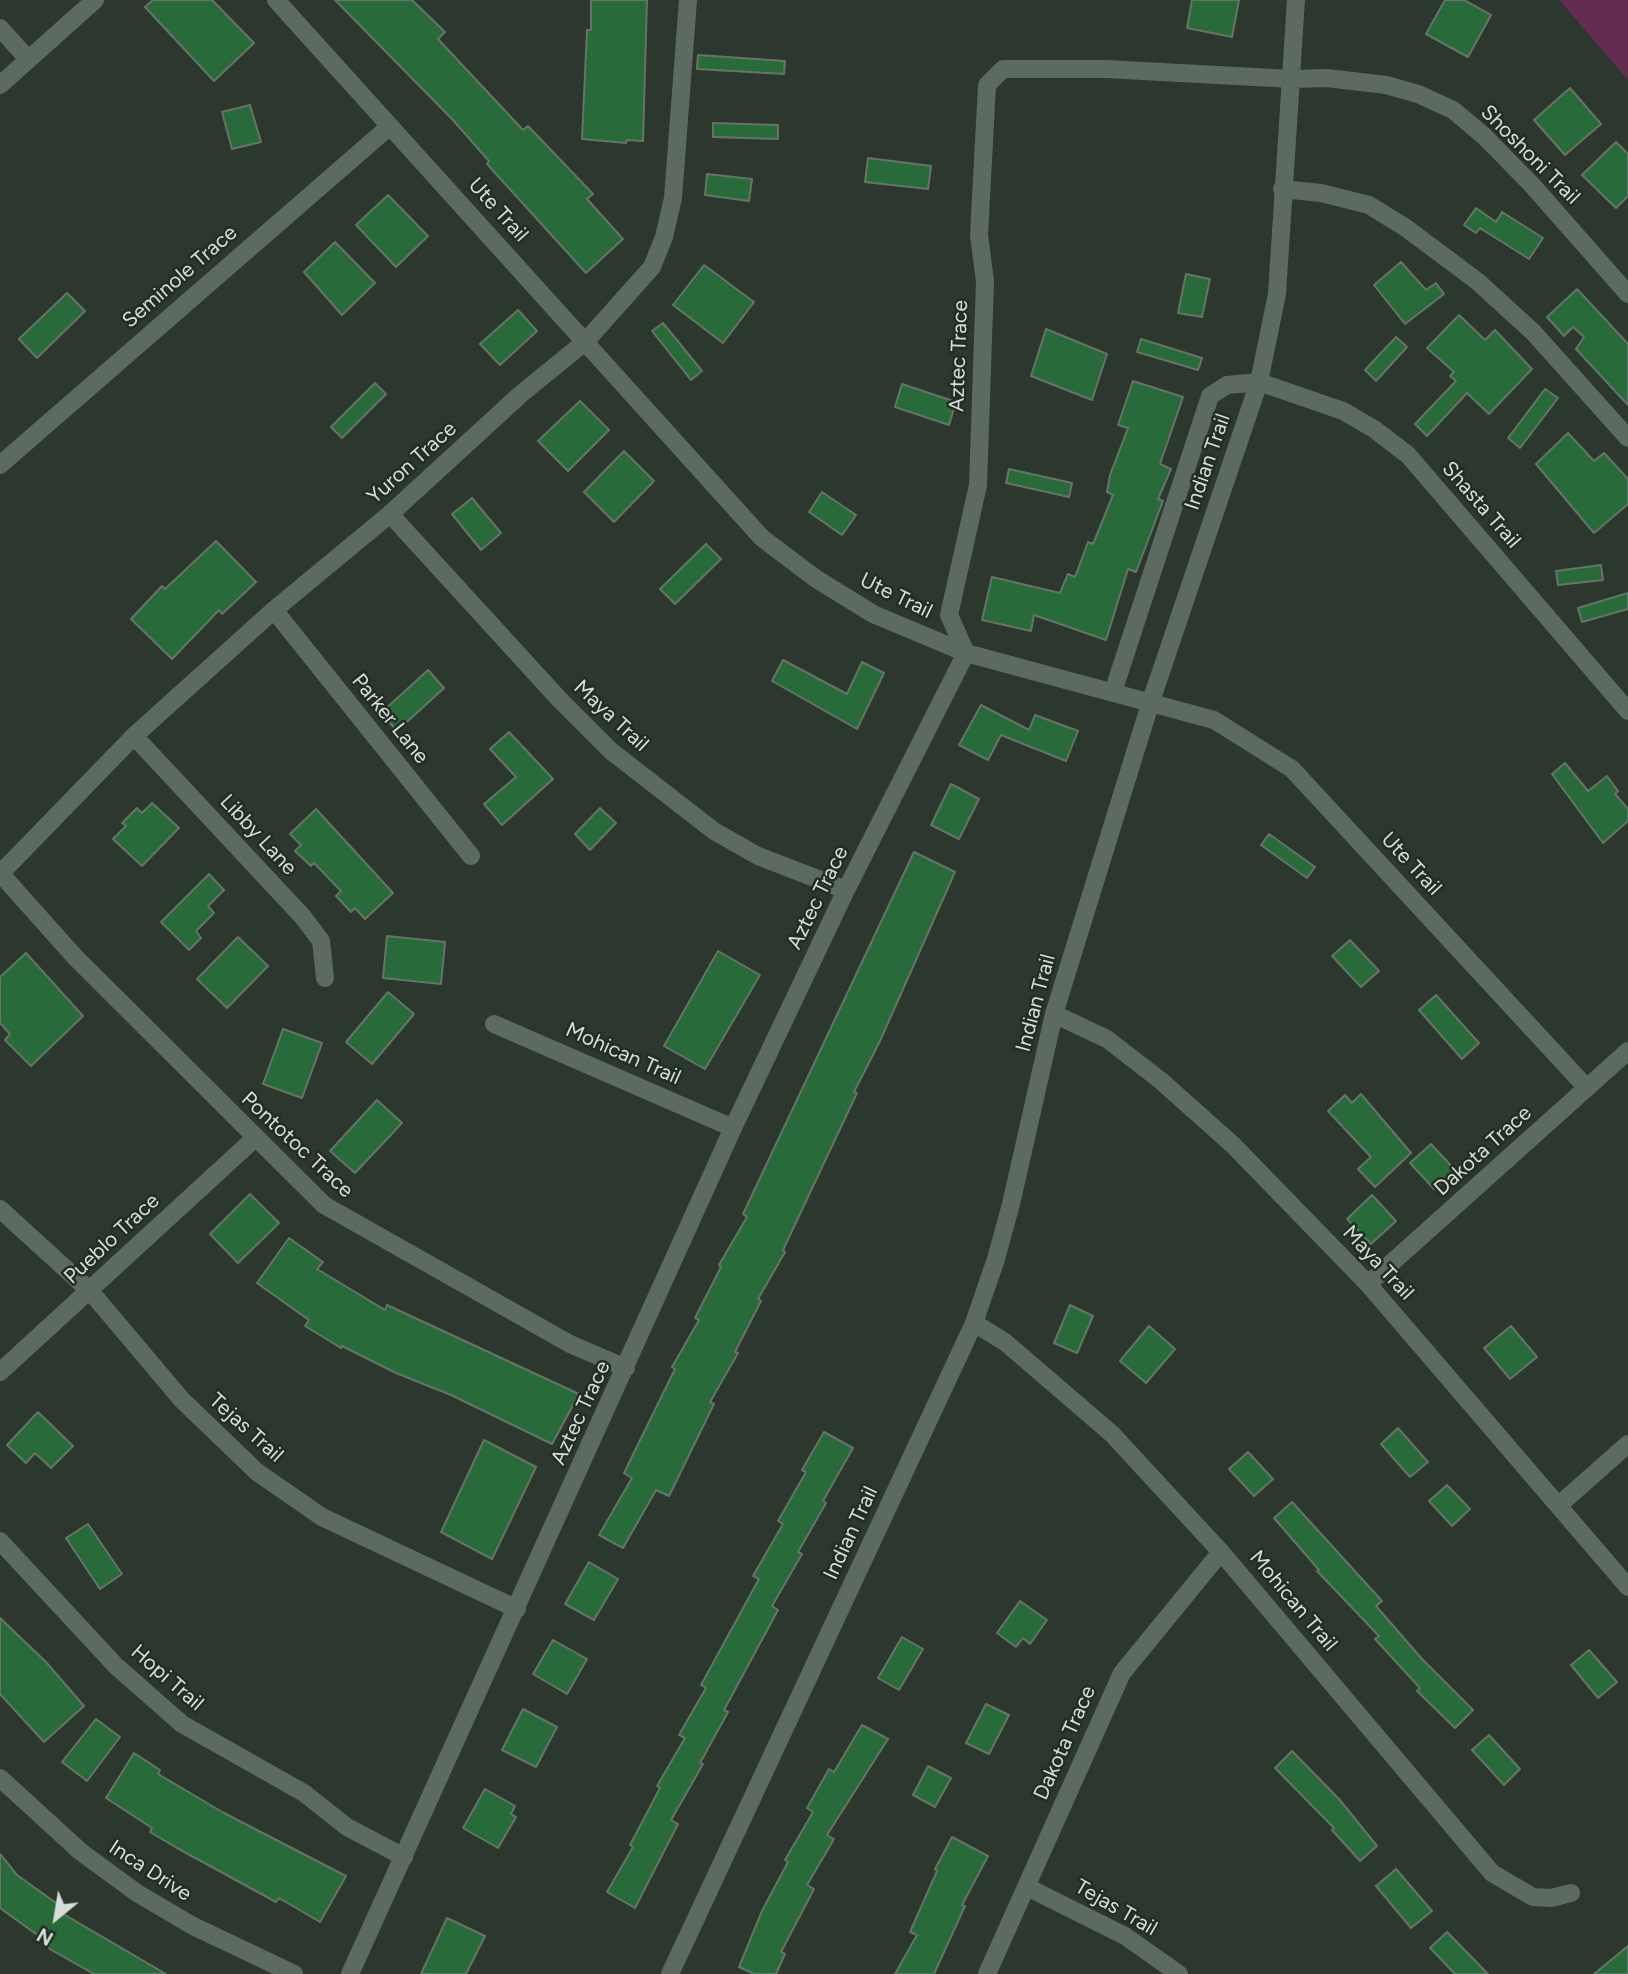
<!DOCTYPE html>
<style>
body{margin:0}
#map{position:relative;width:1628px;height:1974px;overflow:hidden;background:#2c382e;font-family:Figtree,sans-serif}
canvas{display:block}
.north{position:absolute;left:21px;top:1883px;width:70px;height:70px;-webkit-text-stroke:5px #222e24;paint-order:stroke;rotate:210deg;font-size:19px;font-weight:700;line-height:28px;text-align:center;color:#d7ded8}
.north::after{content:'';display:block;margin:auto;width:24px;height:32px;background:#d7ded8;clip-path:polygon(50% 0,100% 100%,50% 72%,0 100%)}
</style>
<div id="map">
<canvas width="1628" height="1974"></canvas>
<div class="north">N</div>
</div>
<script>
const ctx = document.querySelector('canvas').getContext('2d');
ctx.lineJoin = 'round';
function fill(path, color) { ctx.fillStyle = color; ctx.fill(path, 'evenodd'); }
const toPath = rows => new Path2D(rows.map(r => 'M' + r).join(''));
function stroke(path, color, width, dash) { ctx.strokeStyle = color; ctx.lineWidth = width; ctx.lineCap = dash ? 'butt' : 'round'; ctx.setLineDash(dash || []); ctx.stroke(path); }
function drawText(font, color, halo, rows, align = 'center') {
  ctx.font = font + ' Figtree,sans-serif'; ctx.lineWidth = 5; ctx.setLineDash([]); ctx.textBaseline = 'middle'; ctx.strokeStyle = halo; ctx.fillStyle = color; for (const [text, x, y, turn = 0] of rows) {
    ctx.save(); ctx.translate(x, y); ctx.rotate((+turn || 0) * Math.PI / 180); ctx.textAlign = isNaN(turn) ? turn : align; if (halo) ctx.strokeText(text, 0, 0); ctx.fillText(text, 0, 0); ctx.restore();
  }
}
fill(toPath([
 [1559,0,1628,0,1628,80,1599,46]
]), '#642c50');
const building = toPath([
 [153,0,212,0,254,43,214,81,145,7,153,0],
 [335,0,412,0,445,32,438,39,523,130,528,126,593,194,587,199,623,239,586,273,487,164,489,161,452,119,335,0],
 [591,0,647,0,643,141,627,140,626,143,582,139,587,30,591,30,591,0],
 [1192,0,1239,0,1232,37,1187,28,1192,0],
 [1445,0,1464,0,1491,15,1468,57,1426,34,1445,0],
 [698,55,785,61,784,74,697,69,698,55],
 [1570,88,1601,124,1565,155,1534,120,1570,88],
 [250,105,261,142,232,149,222,112,250,105],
 [713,123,778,125,778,139,713,137,713,123],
 [1616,142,1628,154,1628,196,1616,208,1582,175,1616,142],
 [868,158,931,166,928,189,865,182,868,158],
 [707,174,752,179,749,201,705,195,707,174],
 [388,195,428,236,396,267,356,225,388,195],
 [1476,208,1496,222,1502,212,1543,238,1529,259,1480,228,1476,233,1464,225,1476,208],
 [335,242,375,283,342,315,304,272,335,242],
 [1401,262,1426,290,1436,283,1444,294,1405,324,1374,285,1401,262],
 [704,265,754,302,723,343,673,305,704,265],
 [1186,274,1210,279,1202,317,1178,313,1186,274],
 [1577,289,1628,344,1628,405,1576,349,1584,337,1573,327,1564,336,1547,317,1577,289],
 [67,293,85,311,37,358,19,339,67,293],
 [518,310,537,331,500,365,480,344,518,310],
 [1459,315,1485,340,1495,330,1532,369,1489,414,1467,393,1427,436,1415,424,1456,381,1450,376,1454,372,1427,348,1459,315],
 [663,323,702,371,691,380,652,331,663,323],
 [1046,329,1107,354,1092,400,1031,376,1046,329],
 [1396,337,1407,347,1376,381,1365,370,1396,337],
 [1141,339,1202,358,1198,370,1137,352,1141,339],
 [1133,381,1183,397,1160,464,1171,469,1158,499,1163,501,1136,572,1128,569,1106,640,1034,615,1031,631,982,620,992,577,1060,593,1068,574,1075,577,1088,542,1093,544,1113,495,1107,492,1110,475,1128,428,1118,425,1133,381],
 [375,383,386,394,342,438,331,427,375,383],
 [902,384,956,402,949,425,895,407,902,384],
 [1545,389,1558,398,1520,448,1508,438,1545,389],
 [580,401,609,430,568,471,538,441,580,401],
 [1568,433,1594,461,1604,453,1628,479,1628,504,1594,533,1536,464,1568,433],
 [624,451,654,481,614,522,584,492,624,451],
 [1009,469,1072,483,1069,497,1006,483,1009,469],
 [822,492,856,515,842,535,809,512,822,492],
 [472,498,501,533,481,550,452,514,472,498],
 [216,541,256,582,222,614,219,610,172,659,131,619,162,586,165,589,216,541],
 [706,544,721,559,675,604,660,589,706,544],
 [1601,565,1603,580,1558,585,1556,571,1601,565],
 [1628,593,1628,609,1582,622,1578,608,1628,593],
 [783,660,847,694,862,662,884,673,857,729,772,681,783,660],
 [428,670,444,688,397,731,381,713,428,670],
 [981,705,1029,730,1035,715,1078,731,1066,761,1001,735,988,760,959,745,981,705],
 [509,732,553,779,502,825,484,804,516,777,490,749,509,732],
 [1565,763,1588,791,1607,776,1618,791,1615,794,1628,809,1628,821,1603,843,1552,774,1565,763],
 [951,784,979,799,959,839,931,825,951,784],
 [152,803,179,828,142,866,113,839,126,826,122,823,137,808,142,813,152,803],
 [600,808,616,823,590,850,575,834,600,808],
 [316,809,393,893,365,919,355,908,351,912,336,896,341,891,314,863,311,866,295,851,301,845,290,834,316,809],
 [1269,834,1315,867,1307,878,1261,845,1269,834],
 [914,852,955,872,880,1041,854,1092,857,1093,783,1250,785,1252,758,1299,761,1301,735,1352,738,1353,710,1402,714,1404,669,1496,656,1490,623,1548,599,1535,632,1478,624,1473,675,1369,672,1367,699,1320,695,1318,721,1267,719,1265,747,1217,743,1214,914,852],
 [209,874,224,890,208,906,214,913,196,931,201,938,189,950,161,922,209,874],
 [387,936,445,942,441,984,383,978,387,936],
 [238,937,268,966,227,1008,197,979,238,937],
 [1350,940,1379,971,1361,987,1332,956,1350,940],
 [718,951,760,975,705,1069,664,1046,718,951],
 [26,953,83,1016,31,1066,5,1040,10,1034,0,1023,0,977,26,953],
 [388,992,414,1014,372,1064,346,1042,388,992],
 [1436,995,1479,1043,1462,1059,1419,1010,1436,995],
 [283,1029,322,1043,302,1098,263,1084,283,1029],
 [1361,1094,1411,1153,1375,1187,1358,1169,1371,1157,1328,1111,1345,1095,1352,1103,1361,1094],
 [377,1100,402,1123,355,1173,330,1151,377,1100],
 [1431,1144,1455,1170,1434,1189,1410,1163,1431,1144],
 [250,1194,279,1223,238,1263,210,1234,250,1194],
 [1372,1195,1396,1221,1371,1244,1347,1219,1372,1195],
 [289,1238,323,1262,317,1269,385,1310,387,1305,579,1394,552,1444,451,1395,396,1373,342,1346,341,1348,305,1326,309,1320,257,1283,289,1238],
 [1070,1305,1093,1316,1077,1353,1054,1343,1070,1305],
 [1149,1326,1175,1349,1146,1383,1120,1361,1149,1326],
 [1511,1326,1537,1357,1510,1379,1484,1348,1511,1326],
 [38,1412,73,1446,51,1468,35,1453,26,1463,7,1445,38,1412],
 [1398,1428,1428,1462,1410,1477,1381,1444,1398,1428],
 [824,1432,853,1448,823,1501,826,1503,798,1552,802,1554,772,1606,778,1610,724,1710,728,1712,700,1763,703,1764,671,1820,678,1824,635,1908,607,1892,633,1847,630,1845,660,1788,657,1786,685,1738,679,1735,706,1688,701,1685,759,1579,753,1576,783,1524,778,1521,806,1472,802,1470,824,1432],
 [484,1440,536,1467,492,1559,441,1532,484,1440],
 [1248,1452,1273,1479,1254,1496,1229,1469,1248,1452],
 [1447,1485,1470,1509,1452,1526,1429,1501,1447,1485],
 [1292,1502,1382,1601,1376,1606,1422,1659,1473,1710,1455,1728,1417,1691,1420,1688,1375,1639,1379,1636,1317,1571,1319,1570,1274,1518,1292,1502],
 [88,1524,122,1574,100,1589,66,1538,88,1524],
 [589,1562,618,1579,594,1620,565,1604,589,1562],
 [1020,1601,1047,1620,1030,1644,1023,1638,1016,1647,997,1633,1020,1601],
 [0,1618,46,1662,84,1706,44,1742,0,1694,0,1618],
 [902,1637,923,1649,899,1690,878,1678,902,1637],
 [553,1640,587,1659,567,1694,533,1674,553,1640],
 [1589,1650,1617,1682,1598,1698,1571,1665,1589,1650],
 [986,1704,1009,1715,989,1754,966,1743,986,1704],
 [523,1709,557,1727,536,1767,502,1750,523,1709],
 [96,1719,120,1737,87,1781,62,1762,96,1719],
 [862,1725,888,1739,827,1835,834,1839,807,1885,814,1889,781,1952,785,1954,776,1974,754,1974,739,1967,762,1911,788,1862,785,1860,813,1812,807,1808,829,1769,834,1772,862,1725],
 [1489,1735,1520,1769,1504,1785,1472,1750,1489,1735],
 [1292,1751,1339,1799,1377,1846,1360,1861,1332,1830,1334,1828,1275,1768,1292,1751],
 [134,1753,160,1770,158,1774,224,1813,346,1876,320,1922,279,1898,276,1902,177,1848,150,1832,152,1828,106,1798,134,1753],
 [928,1766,951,1778,935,1807,913,1795,928,1766],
 [485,1789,515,1806,511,1814,516,1817,498,1848,463,1828,485,1789],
 [952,1837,988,1856,962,1905,965,1906,934,1974,895,1974,917,1935,910,1932,937,1871,935,1869,952,1837],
 [0,1854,17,1875,63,1908,60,1912,166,1974,94,1974,48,1948,50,1944,0,1908,0,1854],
 [1396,1869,1432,1911,1411,1928,1376,1886,1396,1869],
 [447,1918,485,1936,466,1974,421,1974,447,1918],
 [1447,1932,1488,1974,1455,1974,1430,1948,1447,1932],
 [1628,1946,1628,1974,1594,1974,1628,1946]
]);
fill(building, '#286a39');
stroke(building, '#667468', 2);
stroke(toPath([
 [276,0,762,538,815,578,873,614,966,653,1214,720,1292,769,1587,1088],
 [0,28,28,59],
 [0,85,95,0],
 [1282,189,1321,193,1369,205,1406,228,1477,281,1533,332,1628,438],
 [0,465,390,126],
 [390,514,559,699,611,751,714,831,758,856,846,890],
 [274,610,471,856],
 [1113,692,1210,396,1227,385,1259,382,1343,411,1374,429,1408,455,1628,711],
 [134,736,303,917,321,941,325,978],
 [0,873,75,957,324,1205,570,1344,626,1368],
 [1,873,134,736,274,610,390,514,521,394,586,341,652,267,664,237,673,198,688,0],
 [1054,1014,1107,1039,1160,1080,1233,1145,1368,1284,1628,1587],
 [494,1024,733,1128],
 [0,1209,90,1291,182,1400,257,1472,322,1517,517,1609],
 [1368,1284,1628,1051],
 [974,1323,1005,1342,1112,1434,1221,1552,1492,1873,1533,1897,1551,1898,1571,1893],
 [0,1372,254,1139],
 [1559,1505,1628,1444],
 [0,1541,116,1666,182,1724,304,1793,347,1827,404,1857],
 [0,1778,81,1852,137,1893,193,1926,294,1974],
 [1027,1887,1125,1936,1179,1974],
 [350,1974,733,1128,846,890,966,653,949,615,978,485,985,281,979,235,987,85,1003,69,1106,69,1292,79,1327,78,1386,85,1418,94,1453,110,1484,136,1532,185,1628,294],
 [670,1974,974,1323,996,1259,1011,1204,1054,1014,1151,701,1259,382,1277,294,1296,0],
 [987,1974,1122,1673,1221,1552]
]), '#5d6a5f', 18);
drawText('21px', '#d7ded8', '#222e24', [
 ["Shoshoni Trail",1530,155,45],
 ["Ute Trail",498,210,48],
 ["Seminole Trace",180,277,-41],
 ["Aztec Trace",959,356,-88],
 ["Indian Trail",1208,462,-71],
 ["Yuron Trace",412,463,-42],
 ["Shasta Trail",1481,505,49],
 ["Ute Trail",896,596,26],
 ["Maya Trail",611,716,43],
 ["Parker Lane",390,719,51],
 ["Libby Lane",258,835,47],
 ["Ute Trail",1411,864,47],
 ["Aztec Trace",818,898,-64],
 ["Indian Trail",1036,1003,-75],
 ["Mohican Trail",623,1054,24],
 ["Pontotoc Trace",297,1145,43],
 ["Dakota Trace",1483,1151,-42],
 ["Pueblo Trace",112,1239,-43],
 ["Maya Trail",1378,1263,47],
 ["Aztec Trace",581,1413,-65],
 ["Tejas Trail",246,1428,42],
 ["Indian Trail",851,1533,-65],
 ["Mohican Trail",1293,1601,50],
 ["Hopi Trail",167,1678,41],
 ["Dakota Trace",1065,1743,-66],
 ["Inca Drive",150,1871,33],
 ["Tejas Trail",1116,1908,30]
]);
</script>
